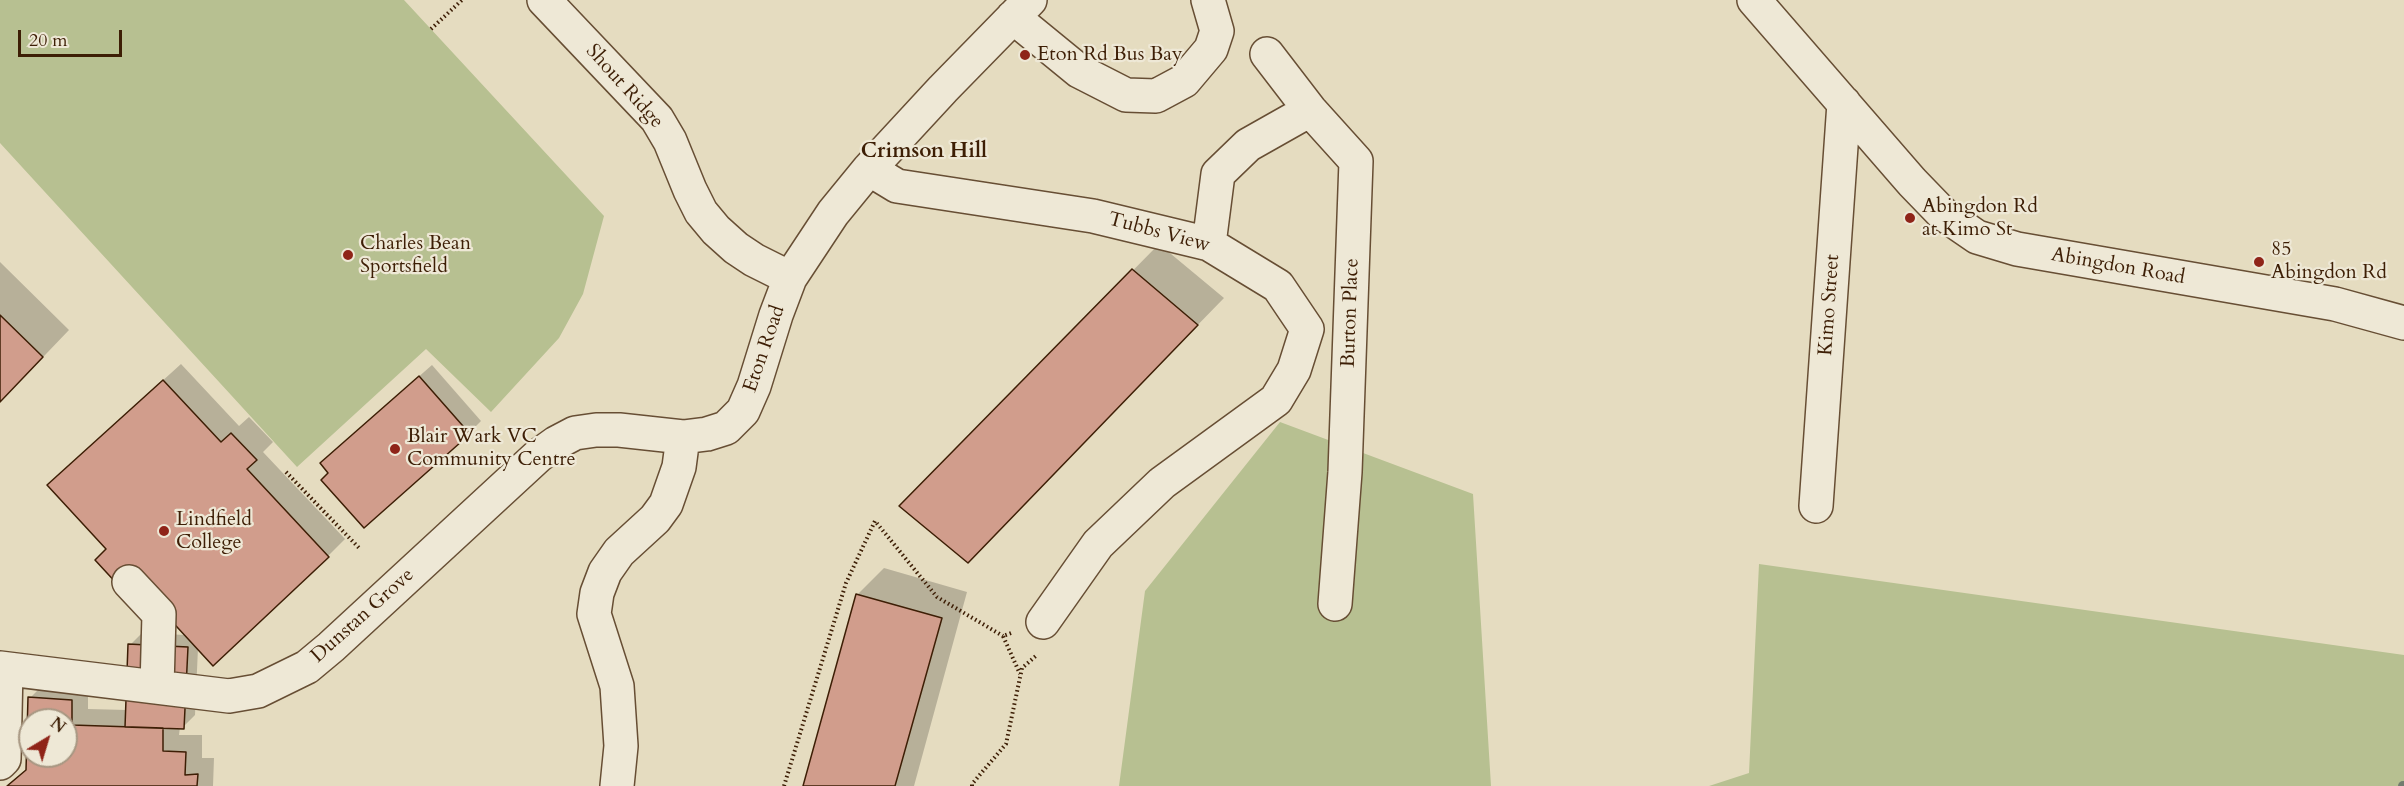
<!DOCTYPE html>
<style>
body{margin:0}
#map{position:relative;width:2404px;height:786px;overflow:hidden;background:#e5dcc0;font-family:Cardo,serif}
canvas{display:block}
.north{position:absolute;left:18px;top:708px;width:60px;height:60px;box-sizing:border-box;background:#eee8d6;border:2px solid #a79782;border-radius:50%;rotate:38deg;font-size:16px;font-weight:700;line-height:24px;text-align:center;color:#3d1e05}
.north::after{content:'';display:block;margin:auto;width:21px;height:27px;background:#8f2418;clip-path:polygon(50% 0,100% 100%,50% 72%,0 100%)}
.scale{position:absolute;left:18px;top:30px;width:104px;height:27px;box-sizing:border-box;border:3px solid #3d1e05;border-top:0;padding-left:8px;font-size:18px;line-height:21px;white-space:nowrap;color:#3d1e05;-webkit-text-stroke:4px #eee8d6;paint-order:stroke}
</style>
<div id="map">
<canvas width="2404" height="786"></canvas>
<div class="north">N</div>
<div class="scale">20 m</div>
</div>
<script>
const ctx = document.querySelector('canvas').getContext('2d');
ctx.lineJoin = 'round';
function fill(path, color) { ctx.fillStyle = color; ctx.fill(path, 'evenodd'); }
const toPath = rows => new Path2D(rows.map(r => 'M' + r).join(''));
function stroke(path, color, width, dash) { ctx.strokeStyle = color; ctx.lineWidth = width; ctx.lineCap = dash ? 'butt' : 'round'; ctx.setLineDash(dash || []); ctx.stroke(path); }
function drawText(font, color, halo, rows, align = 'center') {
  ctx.font = font + ' Cardo,serif'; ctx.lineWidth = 4.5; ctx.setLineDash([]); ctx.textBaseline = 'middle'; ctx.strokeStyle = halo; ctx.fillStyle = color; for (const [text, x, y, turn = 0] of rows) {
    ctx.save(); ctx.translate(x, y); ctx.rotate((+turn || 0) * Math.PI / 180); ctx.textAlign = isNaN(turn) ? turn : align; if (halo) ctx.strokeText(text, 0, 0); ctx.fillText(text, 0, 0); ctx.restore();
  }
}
fill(toPath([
 [0,0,404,0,604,216,583,294,559,338,491,412,426,349,297,467,0,143],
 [1280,422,1473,494,1491,786,1119,786,1145,591],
 [1759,564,2404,655,2404,786,1709,786,1749,773]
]), '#b7c091');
fill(toPath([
 [1159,244,1224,298,994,534,901,506],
 [0,262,69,330,0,402],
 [181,364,239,426,249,417,273,442,263,452,345,539,328,556,198,648,195,715,183,727,180,727,179,735,202,735,202,758,214,758,213,786,7,786,28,768,30,698,47,681,88,683,88,709,127,710,130,645,142,633,186,635,108,549,66,468],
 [30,720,66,720,66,756,30,756],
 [432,365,481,421,469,433,330,472,334,451],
 [884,568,967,592,914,786,804,786,857,595]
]), '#0003');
stroke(toPath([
 [2403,786,2404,786]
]), '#727c6e', 10);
const building = toPath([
 [1132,269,1198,325,968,563,899,506,1132,269],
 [0,315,43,357,0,402,0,315],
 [419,376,470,434,364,528,321,480,328,473,320,463,419,376],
 [163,380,221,442,231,433,257,460,247,469,329,557,213,666,130,576,119,586,95,560,106,549,47,485,163,380],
 [856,594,942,618,895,786,803,786,856,594],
 [128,644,188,647,184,729,125,727,128,644],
 [28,697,72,700,72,725,163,728,163,751,186,752,185,775,198,774,197,786,7,786,26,770,28,697],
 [30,720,66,720,66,756,30,756,30,720]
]);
fill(building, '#d19d8c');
stroke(building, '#3d1e05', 1.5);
const minor = toPath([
 [544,0,657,119,670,141,690,190,701,212,716,230,736,248,754,260,790,278],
 [1754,0,1912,182,1942,213,1977,237,2017,249,2335,304,2404,323],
 [1013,17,1079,71,1126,95,1156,96,1184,81,1211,49,1217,31,1208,0],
 [1267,54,1310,110,1356,161,1345,472,1335,604],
 [869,169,897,186,1093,216,1209,244,1278,286,1307,329,1294,370,1276,400,1162,483,1098,544,1043,622],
 [1209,244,1218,174,1248,145,1310,110],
 [1816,506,1844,103],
 [129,582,159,614,157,687],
 [0,668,229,696,258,691,307,667,331,647,538,456,556,443,575,433,596,430,619,430,683,437],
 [0,763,4,759,6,669],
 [617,786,621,746,617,686,594,614,597,593,605,572,619,552,655,519,666,504,679,467,683,437,707,434,726,428,743,411,754,386,776,315,790,278,833,213,869,169,943,89,1030,0]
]);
stroke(minor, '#674e34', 36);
stroke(toPath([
 [431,29,462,0],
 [286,472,360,549],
 [1011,633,1003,636,1020,674],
 [784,786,846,583,875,521,937,597,1003,636],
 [972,786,972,784,1006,744,1022,668,1037,655]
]), '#3d1e05', 4, [1.5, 3]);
stroke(minor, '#eee8d6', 33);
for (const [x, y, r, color] of [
 [1025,55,6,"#8f2418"],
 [1910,218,6,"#8f2418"],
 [348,255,6,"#8f2418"],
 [2259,262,6,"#8f2418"],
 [395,449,6,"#8f2418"],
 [164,531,6,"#8f2418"]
]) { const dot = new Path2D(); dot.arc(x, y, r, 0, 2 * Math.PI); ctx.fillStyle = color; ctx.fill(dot); stroke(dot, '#eee8d6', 2); }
drawText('20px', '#3d1e05', '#eee8d6', [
 ["Eton Rd Bus Bay",1037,55],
 ["Abingdon Rd",1922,207],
 ["at Kimo St",1922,230],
 ["Charles Bean",360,244],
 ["Sportsfield",360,267],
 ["85",2271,250],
 ["Abingdon Rd",2271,273],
 ["Blair Wark VC",407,437],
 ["Community Centre",407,460],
 ["Lindfield",176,520],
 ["College",176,543]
], 'left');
drawText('20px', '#3d1e05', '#eee8d6', [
 ["Shout Ridge",624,87,48],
 ["Tubbs View",1159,233,15],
 ["Abingdon Road",2118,267,10],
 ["Kimo Street",1830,305,-86],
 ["Burton Place",1351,313,-88],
 ["Eton Road",765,349,-71],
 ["Dunstan Grove",363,616,-42]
]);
drawText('bold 21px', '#3d1e05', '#eee8d6', [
 ["Crimson Hill",924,152]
]);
</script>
